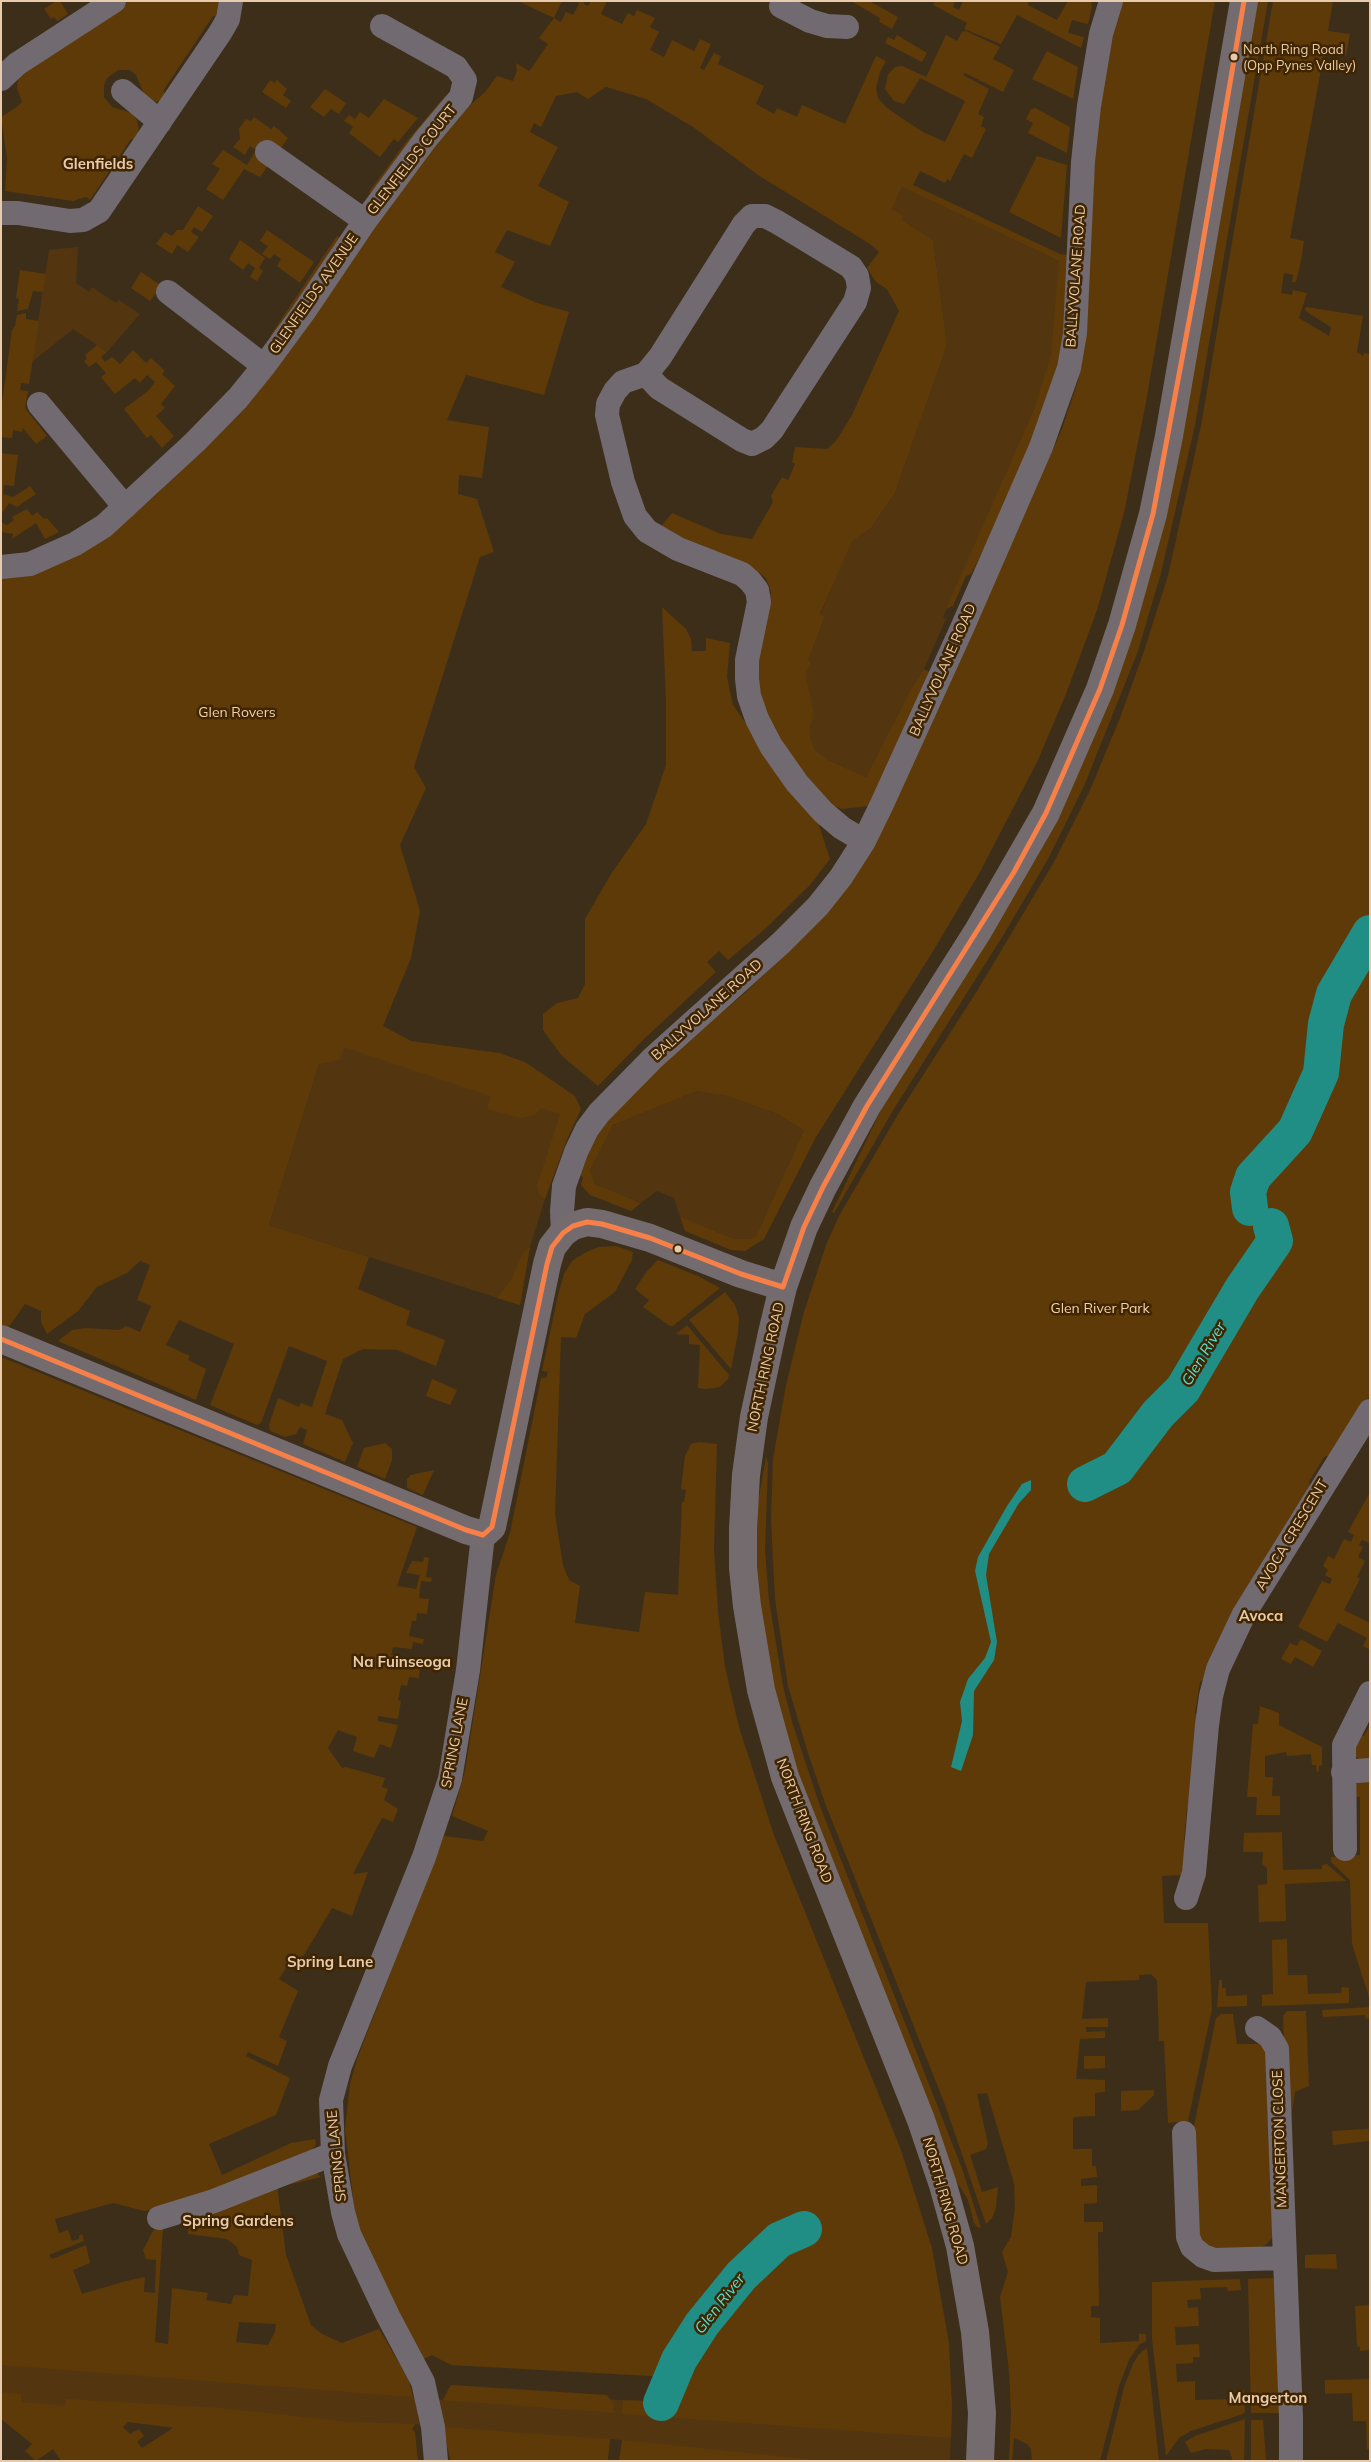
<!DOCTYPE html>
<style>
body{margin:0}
#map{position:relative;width:1371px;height:2462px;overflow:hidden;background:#3d2e1a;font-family:Mulish,sans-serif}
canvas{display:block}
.frame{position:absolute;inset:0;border:2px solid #e8cbad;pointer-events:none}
</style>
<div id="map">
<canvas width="1371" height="2462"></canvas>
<div class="frame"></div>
</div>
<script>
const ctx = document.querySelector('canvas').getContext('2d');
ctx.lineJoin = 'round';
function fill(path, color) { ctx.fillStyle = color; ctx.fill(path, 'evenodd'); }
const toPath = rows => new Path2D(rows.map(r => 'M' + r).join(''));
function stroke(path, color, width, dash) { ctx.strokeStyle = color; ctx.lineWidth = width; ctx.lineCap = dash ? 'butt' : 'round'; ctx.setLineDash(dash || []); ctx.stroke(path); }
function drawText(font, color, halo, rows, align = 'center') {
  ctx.font = font + ' Mulish,sans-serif'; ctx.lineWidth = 5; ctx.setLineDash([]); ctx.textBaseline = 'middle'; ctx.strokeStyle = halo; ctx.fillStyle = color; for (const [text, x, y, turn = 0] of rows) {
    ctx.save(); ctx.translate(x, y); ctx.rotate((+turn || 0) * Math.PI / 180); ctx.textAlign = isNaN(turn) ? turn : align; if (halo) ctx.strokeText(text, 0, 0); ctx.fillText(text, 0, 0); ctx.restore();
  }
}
fill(toPath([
 [902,187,1059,261,1059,265,1052,355,1034,409,943,617,946,619,924,669,911,689,866,777,828,760,815,750,811,739,810,725,813,717,806,674,811,662,808,660,825,617,820,615,853,539,871,528,895,493,947,345,933,240,902,220,892,209],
 [78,247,76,283,89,292,92,287,116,303,119,300,140,314,107,352,73,329,32,362,49,250],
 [331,1026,581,1109,567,1139,545,1199,530,1247,520,1305,269,1225],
 [697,1091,727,1096,777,1114,804,1130,756,1236,751,1239,734,1239,680,1216,674,1198,657,1191,641,1203,595,1184,590,1170,613,1125],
 [1,2314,64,2331,408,2378,413,2397,419,2398,443,2400,449,2388,661,2403,952,2396,950,2461,647,2461,630,2450,622,2440,610,2439,607,2461,451,2461,442,2427,415,2424,405,2440,418,2461,128,2422,1,2419]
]), '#533610');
fill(toPath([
 [57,1,60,1,68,14,57,21,54,17,51,19,44,9],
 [129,1,222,1,219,17,213,16,163,91,166,96,163,100,156,102,145,96,136,75,130,70,118,70,107,78,104,85,104,97,112,107,132,113,137,120,139,132,136,140,131,139,90,200,86,197,73,201,5,191,7,158,1,117,18,106,22,102,17,88,19,75],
 [518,1,562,1,554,18,561,22,566,12,573,15,579,4,577,1,584,1,584,4,588,6,591,1,607,1,601,14,622,24,628,13,634,16,637,10,655,18,650,27,659,32,650,50,664,57,672,40,694,51,700,39,711,44,700,68,704,70,714,53,721,56,718,64,764,86,756,104,774,114,777,108,797,117,802,105,845,124,876,56,886,61,880,72,876,88,878,98,886,107,900,117,923,132,945,142,965,101,920,78,904,104,894,101,885,89,888,74,895,67,902,66,926,77,946,35,957,41,962,32,966,31,1000,47,993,59,1014,70,1003,92,965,73,963,75,989,89,978,114,984,117,981,126,986,129,972,158,964,154,950,181,947,179,945,183,920,171,913,185,1060,254,1067,255,1068,295,1058,363,1040,420,993,531,971,574,966,576,953,606,946,609,1034,409,1051,355,1059,261,902,187,892,209,903,216,902,220,933,240,947,345,895,493,871,528,853,540,820,614,825,617,808,660,811,662,806,674,814,717,810,725,811,739,815,750,828,760,866,777,911,689,924,669,931,673,869,806,842,809,831,805,794,761,763,713,756,683,760,639,771,592,766,578,751,567,659,529,672,513,721,534,752,539,773,502,771,496,782,477,788,480,795,464,792,462,795,447,827,449,836,441,852,415,899,311,887,289,876,282,867,268,879,252,870,244,758,175,693,127,646,99,606,87,588,99,577,92,556,96,541,127,534,123,530,132,558,147,538,186,569,202,550,246,507,230,495,252,515,262,501,287,537,303,569,312,544,395,466,375,447,420,489,427,482,478,459,475,458,494,477,499,494,552,480,557,414,767,426,788,400,845,420,911,411,958,383,1026,411,1041,499,1053,525,1062,575,1096,581,1109,567,1139,545,1199,540,1195,537,1186,560,1114,541,1108,535,1115,521,1118,487,1109,491,1096,344,1047,340,1060,319,1064,269,1225,369,1257,358,1289,410,1311,406,1325,445,1340,436,1366,397,1350,363,1349,343,1359,325,1414,342,1420,353,1443,345,1462,303,1444,307,1430,300,1427,296,1434,285,1437,270,1431,269,1425,278,1398,299,1407,301,1403,312,1407,327,1361,289,1346,261,1423,257,1425,210,1405,234,1344,179,1320,166,1345,190,1356,188,1360,206,1369,196,1400,58,1341,72,1330,85,1328,119,1330,126,1326,140,1332,151,1306,137,1300,150,1265,140,1261,127,1273,97,1287,78,1311,47,1334,41,1322,41,1311,25,1304,8,1328,1,1324,1,576,19,577,33,574,112,532,157,494,204,447,346,262,446,127,486,91,497,76,513,81,517,71,516,63,529,71,531,69,548,44,539,38,554,18],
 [851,1,869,1,898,17,892,29,879,22,880,18],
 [935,1,955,1,953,7,959,10,963,1,1029,1,1028,5,1057,20,1068,1,1091,1,1092,7,1088,24,1072,20,1068,33,1084,37,1081,48,1017,15,1001,44,964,29,967,23,933,5],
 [1122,1,1215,1,1146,402,1124,513,1097,610,1066,694,1038,760,980,872,932,953,816,1137,764,1239,745,1251,731,1250,685,1231,680,1216,734,1239,750,1239,756,1236,804,1130,777,1114,727,1096,697,1091,613,1125,590,1170,595,1184,641,1203,631,1211,590,1195,581,1185,583,1177,578,1175,590,1144,606,1120,674,1053,746,992,793,947,983,607,1062,429,1078,381,1086,326,1088,250,1098,127,1106,61],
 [1256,1,1268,1,1195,425,1161,573,1138,651,1084,786,1048,859,1004,934,892,1112,834,1213,832,1212,883,1106,1104,711],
 [1273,1,1333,1,1328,31,1350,34,1346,56,1324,53,1290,238,1304,241,1301,261,1296,282,1292,282,1293,275,1284,273,1281,293,1292,295,1293,290,1307,293,1299,318,1329,336,1331,327,1310,314,1305,310,1306,307,1363,316,1357,352,1363,356,1364,353,1370,354,1370,1395,1335,1453,1324,1457,1309,1482,1311,1492,1250,1591,1243,1593,1228,1619,1229,1629,1209,1674,1200,1682,1195,1713,1201,1721,1193,1798,1187,1809,1184,1839,1190,1847,1181,1875,1162,1876,1164,1923,1208,1923,1212,2009,1188,2121,1168,2123,1164,2041,1159,2041,1157,1980,1151,1974,1139,1975,1139,1980,1086,1982,1082,2019,1108,2018,1108,2027,1086,2027,1086,2032,1105,2031,1105,2038,1080,2039,1076,2079,1105,2080,1105,2092,1095,2093,1095,2116,1074,2117,1073,2120,1073,2149,1092,2149,1092,2166,1096,2166,1097,2177,1081,2179,1081,2186,1097,2185,1097,2203,1084,2204,1084,2222,1103,2222,1103,2232,1098,2232,1099,2306,1091,2306,1091,2317,1100,2318,1100,2343,1139,2341,1139,2334,1146,2334,1146,2341,1139,2345,1129,2360,1119,2386,1100,2461,1032,2461,1031,2449,1027,2444,1014,2438,1012,2461,1009,2461,1011,2413,1009,2371,1000,2297,1008,2272,1002,2252,1011,2237,1015,2207,1014,2183,987,2093,977,2094,988,2144,986,2149,970,2155,982,2192,998,2187,996,2208,992,2218,986,2224,944,2102,825,1803,808,1753,788,1686,775,1599,771,1520,773,1459,786,1385,804,1312,826,1245,839,1216,897,1116,977,991,1054,862,1090,790,1120,718,1143,654,1168,576,1201,426],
 [897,35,927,53,922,62,885,43,888,37,894,40],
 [1047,51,1078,67,1073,99,1032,79],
 [270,80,275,83,277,80,287,89,283,95,291,101,286,108,262,92],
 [325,89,346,103,339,114,331,109,324,117,310,107],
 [448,95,372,194,369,192,406,142,445,96],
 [384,99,418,118,398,142,394,139,380,157,349,133,353,127,344,121,349,115,355,119,360,112,369,118],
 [1035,108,1070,127,1067,153,1028,133,1033,123,1026,119,1031,109],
 [254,117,271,129,274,126,288,138,260,177,244,169,223,200,206,189,220,169,212,164,223,150,247,165,256,150,250,146,245,155,233,147,240,139,239,129,246,119,251,121],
 [1037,156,1067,165,1061,238,1009,212],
 [198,206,213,216,202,232,194,227,191,232,199,237,188,252,177,245,172,254,156,244,165,232,172,236,177,230,183,230],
 [267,230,314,262,300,283,277,266,281,259,274,254,270,259,262,254,268,246,260,241],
 [337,236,341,239,274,340,270,336],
 [240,240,265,258,259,268,263,271,257,281,250,277,255,268,248,263,243,270,229,259],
 [20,270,46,274,43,292,33,291,28,309,17,311,19,299,16,298],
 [141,272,162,286,150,301,131,288],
 [26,313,26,319,39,321,29,384,21,383,20,390,28,391,25,408,47,436,36,444,23,428,22,432,13,430,12,438,1,437,1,410,12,330,15,326,17,315],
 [97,345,107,352,101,357,105,362,112,357,120,364,133,350,146,363,151,358,165,371,162,374,175,386,161,404,165,408,156,416,174,436,162,448,151,435,147,438,124,409,148,391,155,382,147,375,140,383,135,378,115,394,101,377,106,373,96,362,89,367,84,361,87,359,85,355],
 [1,453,18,455,14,486,4,485,3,494,13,497,30,486,36,494,17,507,9,503,1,515],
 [27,509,32,516,37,512,44,519,47,518,59,532,45,539,36,523,12,539,13,534,1,532,1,522,7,525,14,520,12,517],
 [662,607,686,629,691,639,692,651,706,651,706,638,730,643,727,677,733,705,800,802,817,819,830,859,810,885,766,928,728,960,719,951,707,962,716,972,644,1039,598,1086,562,1056,543,1030,543,1014,557,1003,578,998,585,984,585,919,611,874,646,824,666,765,666,700],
 [616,1246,633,1252,632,1260,615,1292,585,1314,576,1338,561,1337,555,1514,563,1565,569,1580,580,1586,575,1623,639,1632,645,1592,678,1595,682,1502,684,1502,686,1490,681,1489,685,1456,691,1444,699,1442,717,1444,714,1550,718,1611,725,1667,739,1727,774,1835,901,2150,932,2248,949,2343,952,2410,951,2438,622,2414,623,2400,674,2402,686,2387,687,2378,451,2365,432,2355,422,2360,356,2223,345,2129,350,2084,357,2059,444,1836,483,1841,488,1831,452,1816,465,1771,496,1575,510,1533,541,1378,546,1378,548,1372,542,1371,558,1295,564,1274,572,1261,586,1252,599,1247],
 [530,1247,520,1305,497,1298,511,1280,523,1253],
 [658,1260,698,1276,720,1288,673,1326,670,1326,643,1307,649,1300,635,1289,647,1271],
 [725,1292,735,1305,739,1318,738,1333,731,1369,689,1320],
 [687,1325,729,1375,728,1379,720,1387,706,1389,698,1388,700,1345,689,1344,689,1335,676,1334],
 [1,1357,417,1527,397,1586,416,1589,420,1575,406,1573,412,1561,423,1562,424,1557,429,1558,426,1577,432,1578,431,1582,421,1581,419,1598,429,1599,427,1614,417,1613,416,1621,412,1621,409,1636,424,1639,423,1644,413,1642,412,1649,393,1647,392,1652,391,1655,407,1658,407,1663,420,1665,419,1678,409,1677,407,1686,401,1685,398,1700,401,1701,398,1719,378,1716,378,1721,398,1725,391,1748,380,1744,374,1758,353,1751,357,1737,338,1730,328,1748,342,1768,346,1767,385,1778,382,1787,388,1789,384,1800,398,1809,393,1822,382,1818,353,1874,368,1872,352,1916,332,1908,304,1955,288,1965,279,1979,298,1991,279,2037,287,2041,278,2066,248,2052,246,2056,290,2078,276,2115,209,2144,222,2175,291,2143,315,2139,316,2144,311,2152,163,2209,144,2211,113,2203,55,2219,59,2233,68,2230,72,2241,79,2239,79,2236,82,2234,84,2241,49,2255,52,2259,86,2245,90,2263,73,2270,82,2294,126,2281,145,2277,144,2292,155,2293,156,2260,146,2259,143,2250,153,2231,158,2227,163,2228,155,2342,168,2344,172,2288,208,2293,206,2300,231,2304,234,2295,248,2296,252,2260,239,2255,237,2247,227,2239,188,2234,189,2220,313,2170,321,2177,283,2186,277,2185,286,2255,311,2325,322,2334,342,2343,379,2329,408,2378,413,2397,1,2365],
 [239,2322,276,2324,275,2332,268,2345,236,2342],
 [432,1379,457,1390,450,1405,426,1396],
 [385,1443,392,1449,392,1460,385,1479,357,1467,364,1448],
 [766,1457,768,1463,765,1551,769,1600,783,1686,793,1725,820,1806,963,2171,981,2228,977,2227,974,2223,968,2200,952,2174,810,1814,782,1728,757,1600,755,1520],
 [434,1470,423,1495,407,1488,407,1479,411,1475],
 [1370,1492,1370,1543,1362,1540,1359,1545,1363,1547,1358,1557,1365,1561,1357,1577,1360,1579,1344,1610,1370,1623,1370,1650,1363,1646,1367,1638,1338,1623,1327,1642,1298,1627,1322,1581,1330,1584,1332,1579,1325,1575,1328,1570,1323,1566,1328,1556,1334,1559,1344,1539,1351,1542,1354,1535,1348,1532],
 [1301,1639,1322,1651,1313,1667,1295,1657,1291,1664,1281,1659,1290,1643,1297,1646],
 [1260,1706,1279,1713,1279,1725,1322,1747,1322,1765,1319,1766,1319,1771,1317,1772,1316,1765,1312,1765,1311,1754,1287,1756,1286,1752,1265,1756,1265,1777,1273,1777,1272,1796,1280,1796,1280,1815,1256,1815,1257,1797,1247,1797,1253,1724,1258,1724],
 [1370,1725,1370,1761,1359,1759,1353,1754,1357,1733,1364,1736],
 [1370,1778,1370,1997,1369,1997,1352,1944,1350,1880,1331,1862,1331,1857,1360,1855,1360,1797,1352,1797,1355,1785,1361,1780],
 [1282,1832,1283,1870,1322,1869,1322,1865,1327,1864,1346,1881,1285,1884,1286,1921,1259,1922,1258,1885,1267,1884,1267,1868,1262,1864,1263,1852,1243,1852,1244,1833],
 [1287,1939,1288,1975,1307,1975,1308,1994,1341,1993,1342,1987,1349,1988,1349,2003,1262,2006,1262,1995,1273,1994,1272,1940],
 [1219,1980,1222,1980,1222,1988,1226,1988,1226,1996,1247,1995,1247,2006,1217,2007],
 [1370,2007,1370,2018,1366,2019,1365,2015,1323,2017,1322,2010],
 [1287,2011,1306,2011,1309,2086,1295,2092,1290,2123,1287,2123,1283,2016],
 [1221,2014,1233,2014,1237,2044,1260,2044,1268,2050,1273,2237,1267,2244,1256,2250,1207,2248,1197,2235,1194,2126,1216,2018],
 [1084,2056,1105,2056,1105,2068,1084,2069],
 [1154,2090,1154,2095,1138,2110,1121,2111,1121,2091],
 [1368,2124,1370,2145,1369,2141,1333,2145,1332,2131,1368,2129],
 [1336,2254,1337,2269,1305,2268,1305,2255],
 [1273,2278,1276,2287,1282,2413,1251,2413,1248,2279],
 [1240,2279,1241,2290,1228,2291,1227,2287,1200,2288,1201,2299,1187,2300,1188,2308,1198,2307,1199,2326,1175,2327,1176,2345,1199,2344,1200,2357,1193,2357,1193,2363,1176,2364,1177,2382,1195,2381,1195,2400,1237,2399,1238,2390,1244,2390,1245,2412,1243,2414,1191,2431,1179,2438,1166,2456,1152,2339,1152,2282],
 [1370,2305,1370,2350,1360,2351,1360,2347,1357,2346,1355,2306],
 [1147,2348,1159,2461,1106,2461,1124,2387,1133,2364,1139,2354],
 [1370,2379,1370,2449,1367,2449,1366,2421,1353,2421,1352,2393,1325,2394,1325,2380],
 [451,2385,607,2395,613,2403,614,2413,443,2400],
 [1,2392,21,2394,21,2402,65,2406,66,2399,220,2408,350,2422,415,2424,412,2429,415,2432,418,2461,61,2461,53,2449,36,2461,25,2451,32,2444,1,2419],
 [128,2422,173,2427,173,2428,142,2448,137,2442,144,2436,139,2429,130,2434,123,2427],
 [1245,2419,1244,2461,1233,2461,1229,2450,1206,2449,1191,2453,1185,2442,1195,2436],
 [1251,2420,1263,2420,1266,2461,1251,2461],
 [442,2427,610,2439,608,2459,607,2461,451,2461],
 [622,2440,824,2461,619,2461]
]), '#5e3a09');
fill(toPath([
 [1031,1480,1031,1490,1019,1503,989,1554,986,1575,997,1642,994,1660,974,1691,973,1735,961,1771,951,1767,962,1721,960,1702,968,1679,985,1658,991,1642,975,1571,978,1557,1007,1506,1022,1484]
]), '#208e85');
stroke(toPath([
 [1250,1208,1248,1192,1253,1177,1295,1131,1321,1073,1326,1024,1334,994,1370,933],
 [1085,1484,1117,1468,1158,1414,1183,1389,1242,1289,1275,1241,1271,1226],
 [661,2403,679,2360,702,2324,741,2276,779,2240,804,2229]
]), '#208e85', 36);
stroke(toPath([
 [781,6,810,21,827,26,847,27],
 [1,79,17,64,114,1],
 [123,91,160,122],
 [267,152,365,221],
 [1,213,18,213,70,221,83,220,99,211,220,33,228,19,231,1],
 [168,292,264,366],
 [646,374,659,388,742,440,752,444,764,438,772,430,855,302,859,288,857,276,851,267,777,222,765,216,752,216,744,224,660,357,646,374,623,382,615,391,608,404,607,415,623,482,635,516,647,531,678,549,742,574,750,581,757,590,759,602,747,660,747,679,749,696,757,719,771,746,797,783,823,812,842,828,864,841],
 [39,404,125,507],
 [1,567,30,564,75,544,104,526,195,442,238,398,264,366,303,313,365,221,425,140,461,97,465,80,456,67,382,26],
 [563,1233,562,1211,564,1186,576,1152,587,1129,599,1113,653,1058,781,943,818,906,841,877,864,841,882,804,963,626,1041,447,1069,368,1075,333,1083,162,1089,106,1101,34,1111,1],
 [1343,1772,1370,1770],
 [1345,1849,1344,1745,1370,1693],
 [1186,1898,1194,1873,1207,1725,1211,1696,1218,1669,1244,1614,1370,1411],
 [1257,2028,1270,2037,1277,2049,1291,2417,1291,2461],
 [1184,2133,1188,2237,1192,2247,1203,2256,1214,2260,1284,2258],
 [159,2218,214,2201,333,2154],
 [436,2461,433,2427,423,2382,388,2316,349,2234,343,2212,333,2154,331,2100,340,2066,424,1857,450,1779,468,1670,483,1535]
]), '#726a71', 24);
stroke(toPath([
 [1,1339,466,1530,483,1535,492,1527,547,1264,552,1247,563,1233,573,1226,587,1222,602,1224,650,1238,741,1274,783,1287],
 [980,2461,982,2413,975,2332,960,2246,943,2185,921,2120,785,1777,761,1690,747,1606,743,1568,743,1529,746,1475,754,1417,772,1333,783,1287,804,1227,823,1187,867,1106,978,931,1046,813,1100,689,1122,625,1153,514,1169,436,1244,1]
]), '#746b6f', 28);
stroke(toPath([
 [1,1339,466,1530,483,1535,492,1527,547,1264,552,1247,563,1233,573,1226,587,1222,602,1224,650,1238,741,1274,783,1287,804,1227,823,1187,867,1106,1014,872,1046,813,1100,689,1122,625,1153,514,1195,289,1244,1]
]), '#f78048', 5);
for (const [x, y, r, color] of [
 [1234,57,4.5,"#e8cbad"],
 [678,1249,4.5,"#e8cbad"]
]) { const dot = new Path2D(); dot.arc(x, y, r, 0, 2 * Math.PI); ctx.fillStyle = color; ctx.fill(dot); stroke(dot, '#402501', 2); }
drawText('13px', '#e8cbad', '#402501', [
 ["North Ring Road",1243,50],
 ["(Opp Pynes Valley)",1243,66]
], 'left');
drawText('14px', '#e8cbad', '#402501', [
 ["GLENFIELDS COURT",412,160,-52],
 ["BALLYVOLANE ROAD",1076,276,-86],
 ["GLENFIELDS AVENUE",314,294,-55],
 ["BALLYVOLANE ROAD",943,670,-66],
 ["BALLYVOLANE ROAD",707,1010,-42],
 ["NORTH RING ROAD",766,1367,-78],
 ["AVOCA CRESCENT",1292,1535,-59],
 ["SPRING LANE",455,1743,-79],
 ["NORTH RING ROAD",804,1821,69],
 ["MANGERTON CLOSE",1280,2139,-92],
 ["SPRING LANE",337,2156,-96],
 ["NORTH RING ROAD",945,2201,74]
]);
drawText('14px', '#f4d2ad', '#402501', [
 ["Glen Rovers",237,713],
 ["Glen River Park",1100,1309]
]);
drawText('bold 15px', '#e8cbad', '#402501', [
 ["Glenfields",98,164],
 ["Avoca",1261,1616],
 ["Na Fuinseoga",402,1662],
 ["Spring Lane",330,1962],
 ["Spring Gardens",238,2221],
 ["Mangerton",1268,2398]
]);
drawText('italic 15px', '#52e5db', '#402501', [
 ["Glen River",1204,1354,-59],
 ["Glen River",720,2304,-52]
]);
</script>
